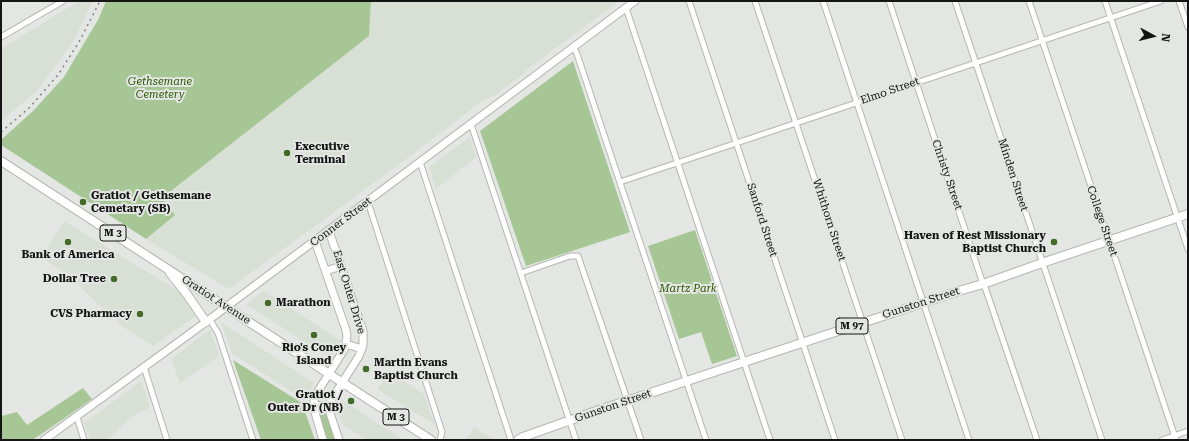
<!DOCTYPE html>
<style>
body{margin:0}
#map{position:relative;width:1189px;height:441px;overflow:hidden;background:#e4e6e3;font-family:"Roboto Serif",serif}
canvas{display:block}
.frame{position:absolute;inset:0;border:2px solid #141514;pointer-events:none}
.north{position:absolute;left:1133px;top:16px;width:40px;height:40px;-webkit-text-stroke:3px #e4e6e3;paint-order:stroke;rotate:97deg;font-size:11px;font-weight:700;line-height:16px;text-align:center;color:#141514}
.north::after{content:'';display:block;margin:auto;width:14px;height:18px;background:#141514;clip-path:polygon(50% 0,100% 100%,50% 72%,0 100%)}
</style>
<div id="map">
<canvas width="1189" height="441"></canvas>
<div class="frame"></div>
<div class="north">N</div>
</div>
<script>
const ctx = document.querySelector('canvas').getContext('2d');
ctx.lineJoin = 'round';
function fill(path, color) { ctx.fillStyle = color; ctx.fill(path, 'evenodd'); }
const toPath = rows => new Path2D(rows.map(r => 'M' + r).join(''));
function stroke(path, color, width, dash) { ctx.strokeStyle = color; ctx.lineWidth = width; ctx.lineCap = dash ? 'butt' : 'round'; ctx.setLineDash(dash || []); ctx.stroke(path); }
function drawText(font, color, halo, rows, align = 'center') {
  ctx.font = font + ' "Roboto Serif",serif'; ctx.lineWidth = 4; ctx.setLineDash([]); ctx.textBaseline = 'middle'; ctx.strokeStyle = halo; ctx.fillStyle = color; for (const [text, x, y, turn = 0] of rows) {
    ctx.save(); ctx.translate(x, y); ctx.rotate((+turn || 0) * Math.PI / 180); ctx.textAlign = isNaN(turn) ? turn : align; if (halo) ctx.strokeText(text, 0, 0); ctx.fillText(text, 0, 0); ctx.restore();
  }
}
fill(toPath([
 [79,1,93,1,73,42,37,91,1,121,1,49],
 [371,1,620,1,531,66,521,76,495,95,481,102,401,163,229,289,146,239,174,215,162,198,369,36],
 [470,137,476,157,436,189,429,167],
 [64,221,180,292,196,316,153,346,126,329,82,289,78,282,41,257],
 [264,291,341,341,330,358,246,304],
 [221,323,223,323,314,383,304,400,232,353],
 [210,330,219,356,180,383,171,359],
 [389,372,424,394,435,425,377,389],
 [141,381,150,407,130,418,111,436,104,440,90,440,84,423],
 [342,400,404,440,367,440,342,424,337,407],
 [474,427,495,440,465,440]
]), '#d8dfd5');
fill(toPath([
 [106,1,371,1,369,36,162,198,175,215,146,239,1,145,1,140,33,111,64,77,99,18],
 [573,61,630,232,526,266,480,131],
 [695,230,737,356,712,364,701,332,679,339,648,246],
 [233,360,302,403,315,440,261,440],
 [83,388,92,399,40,435,32,440,1,440,1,416,17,412,27,425],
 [322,409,325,411,335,440,327,440,321,420,320,411]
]), '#a6c795');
const street = toPath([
 [689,1,835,440],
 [755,1,902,440],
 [823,1,969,440],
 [889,1,983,284,986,290,1037,440],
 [955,1,1102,440],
 [1029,1,1176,440],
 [1105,1,1188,249],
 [1179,1,1188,27],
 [626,8,770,440],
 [1,37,63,1],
 [574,48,577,54,706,440],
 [471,124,576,440],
 [420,162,511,440],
 [620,182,1161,1],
 [368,202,442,432,440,440],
 [521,273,570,256,578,256,641,440],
 [210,320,218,333,253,440],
 [144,367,167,440],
 [77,417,84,440],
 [1162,440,1188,431]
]);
const secondary = toPath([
 [329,231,363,331,363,345,359,356,330,402,329,410,339,440],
 [315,241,346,330,347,336,345,348,315,396,314,401,314,409,323,440],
 [326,271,341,266],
 [346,344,362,349],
 [313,405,329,406],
 [44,440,206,322,635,1]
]);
const primary = toPath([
 [1,161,431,440],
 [170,273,186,293,206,322],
 [518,440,523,437,599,410,962,290,983,284,1042,263,1188,214]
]);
stroke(street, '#b4b6b3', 7);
stroke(secondary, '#b4b6b3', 9);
stroke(primary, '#b4b6b3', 10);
stroke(street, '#fff', 5);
stroke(secondary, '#fff', 7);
stroke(primary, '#fff', 8);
stroke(toPath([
 [1,132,29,108,58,75,79,42,100,1]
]), '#828381', 1.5, [2, 4]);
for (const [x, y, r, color] of [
 [287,153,4,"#426b28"],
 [83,202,4,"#426b28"],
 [68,242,4,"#426b28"],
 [1054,242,4,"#426b28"],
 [114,279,4,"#426b28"],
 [268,303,4,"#426b28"],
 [140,314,4,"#426b28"],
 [314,335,4,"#426b28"],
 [366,369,4,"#426b28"],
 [351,401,4,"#426b28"]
]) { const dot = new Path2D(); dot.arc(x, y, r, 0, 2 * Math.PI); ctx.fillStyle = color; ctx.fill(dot); stroke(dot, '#e4e6e3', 1.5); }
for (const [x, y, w] of [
 [113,233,26],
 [852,326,32],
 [396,417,26]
]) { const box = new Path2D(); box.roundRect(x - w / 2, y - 8, w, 16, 3); ctx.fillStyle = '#e4e6e3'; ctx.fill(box); stroke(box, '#141514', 1); }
drawText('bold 10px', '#141514', null, [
 ["M 3",113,233],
 ["M 97",852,326],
 ["M 3",396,417]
]);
drawText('italic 11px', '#2a5800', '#e4e6e3', [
 ["Gethsemane",160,82],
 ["Cemetery",160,95],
 ["Martz Park",688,289]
]);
drawText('11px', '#141514', '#e4e6e3', [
 ["Elmo Street",890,91,-19],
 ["Christy Street",947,175,71],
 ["Minden Street",1013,175,72],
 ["Sanford Street",762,220,72],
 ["Whithorn Street",829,220,72],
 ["College Street",1102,221,71],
 ["Conner Street",341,222,-37],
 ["East Outer Drive",349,292,73],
 ["Gratiot Avenue",216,300,33],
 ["Gunston Street",921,303,-18],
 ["Gunston Street",613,406,-19]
]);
drawText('bold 11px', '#141514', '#e4e6e3', [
 ["Executive",295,147],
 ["Terminal",295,160],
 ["Gratiot / Gethsemane",91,196],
 ["Cemetary (SB)",91,209],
 ["Haven of Rest Missionary",1046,236,"right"],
 ["Baptist Church",1046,249,"right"],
 ["Bank of America",68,255,"center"],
 ["Dollar Tree",106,279,"right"],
 ["Marathon",276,303],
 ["CVS Pharmacy",132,314,"right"],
 ["Rio's Coney",314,348,"center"],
 ["Island",314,361,"center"],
 ["Martin Evans",374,363],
 ["Baptist Church",374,376],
 ["Gratiot /",343,395,"right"],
 ["Outer Dr (NB)",343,408,"right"]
], 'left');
</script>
